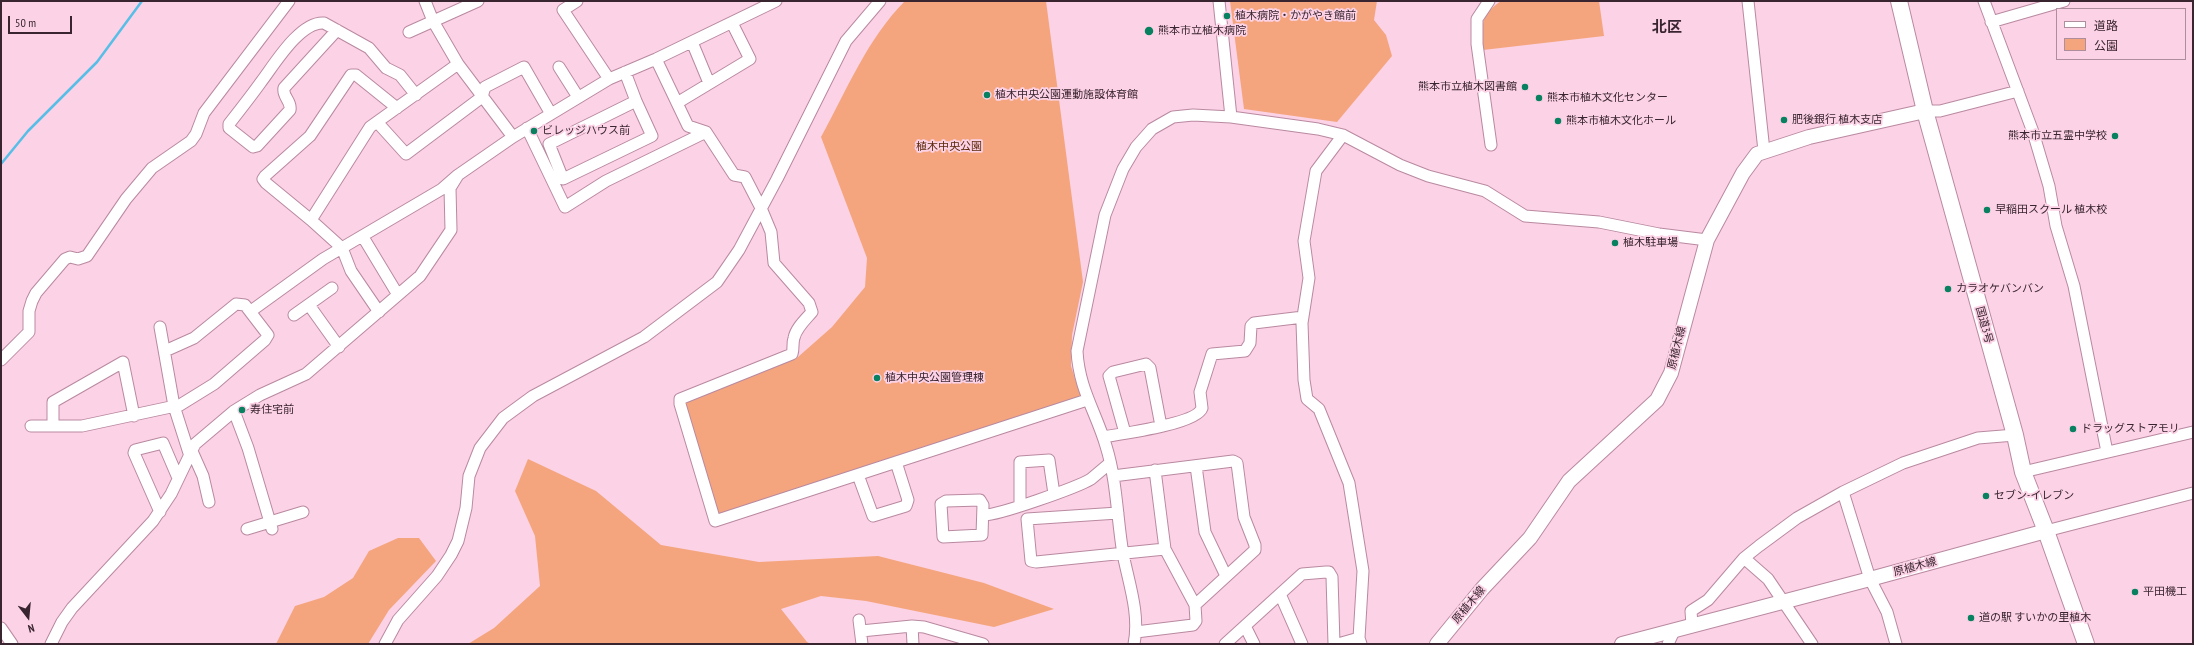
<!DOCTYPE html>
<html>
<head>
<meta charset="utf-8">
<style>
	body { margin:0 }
	#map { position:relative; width:2194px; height:645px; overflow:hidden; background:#fcd2e6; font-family:"PT Sans Narrow","Noto Sans JP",sans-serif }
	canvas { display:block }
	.frame { position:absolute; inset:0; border:2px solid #39252f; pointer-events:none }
	.legend { position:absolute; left:2056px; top:8px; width:130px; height:52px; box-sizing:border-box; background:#fcd2e6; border:1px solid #ae8d9d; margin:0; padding:5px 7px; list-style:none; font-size:12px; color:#39252f }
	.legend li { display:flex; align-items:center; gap:8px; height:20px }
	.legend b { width:20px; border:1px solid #ae8d9d }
	.north { position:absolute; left:8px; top:597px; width:40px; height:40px; -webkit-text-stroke:3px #fcd2e6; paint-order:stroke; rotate:164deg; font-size:11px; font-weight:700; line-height:16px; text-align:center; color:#39252f }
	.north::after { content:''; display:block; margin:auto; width:14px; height:18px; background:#39252f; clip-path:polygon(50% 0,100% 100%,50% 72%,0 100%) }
	.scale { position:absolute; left:8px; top:16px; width:64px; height:18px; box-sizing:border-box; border:2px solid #39252f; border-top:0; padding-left:5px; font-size:12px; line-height:14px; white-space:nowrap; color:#39252f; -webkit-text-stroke:3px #fcd2e6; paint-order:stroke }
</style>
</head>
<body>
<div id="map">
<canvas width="2194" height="645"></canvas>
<div class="frame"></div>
<ul class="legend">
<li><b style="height:5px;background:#fff"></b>道路</li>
<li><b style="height:11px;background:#f4a57d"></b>公園</li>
</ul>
<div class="north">N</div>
<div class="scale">50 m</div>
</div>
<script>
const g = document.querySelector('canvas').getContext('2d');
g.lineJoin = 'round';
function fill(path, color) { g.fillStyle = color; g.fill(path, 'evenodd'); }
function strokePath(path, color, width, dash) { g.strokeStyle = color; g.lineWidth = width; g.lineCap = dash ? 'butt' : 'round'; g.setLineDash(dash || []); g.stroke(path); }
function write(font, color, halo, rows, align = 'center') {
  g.font = font + ' "PT Sans Narrow","Noto Sans JP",sans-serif'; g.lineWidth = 3.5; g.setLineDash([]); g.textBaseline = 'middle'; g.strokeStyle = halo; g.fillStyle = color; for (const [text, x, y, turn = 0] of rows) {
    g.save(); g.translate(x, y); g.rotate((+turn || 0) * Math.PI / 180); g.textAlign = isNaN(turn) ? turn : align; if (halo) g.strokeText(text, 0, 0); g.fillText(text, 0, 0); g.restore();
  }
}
fill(new Path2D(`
	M905 1H1046L1083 282 1072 335 1071 366 1081 397 722 516 716 513 683 405 687 398 798 357 832 327 865 287 867 258 821 137C847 90 867 39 905 1Z
	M1230 1H1377L1374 20 1386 35 1392 56 1337 122 1244 109Z
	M1501 1H1599L1604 36 1483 50C1482 26 1479 16 1501 1Z
	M528 459 596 491 661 545 759 562 878 556 984 583 1054 609 994 627 866 601 821 596 781 609 807 642 811 644H468L494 628 540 586 535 536 515 491Z
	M398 538H419L436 561 389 610 368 644H276L295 606 324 597 353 578 369 551Z`), '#f4a57d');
strokePath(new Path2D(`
	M1 164 28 131 97 62 142 1`), '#57bee7', 2.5);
const minor = new Path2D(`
	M425 1 433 21 458 64
	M577 1 563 10 609 79
	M1219 1 1231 117
	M1489 1 1477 19V44L1491 145
	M1748 1 1764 151
	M1984 1 2033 132 2049 186 2056 226 2074 286 2107 452
	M1991 22 2064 1
	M337 30 284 88C282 97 292 101 290 110L257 146 253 147 229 128V124C240 110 251 96 261 82 274 65 300 21 324 23L369 48 386 68 400 75 416 95
	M409 32 478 1
	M692 42 709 83
	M656 59 688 126 706 132 734 175 745 177 761 208 771 232 774 263 809 303 812 312C805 320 796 328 794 338 792 344 794 348 792 354L680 399V404L715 521 1087 400
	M559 67 578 97
	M625 72 636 101 549 144 563 179 652 136 636 101
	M677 103 750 59 732 23
	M1925 111H1940L2018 91
	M377 122 406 154 482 97 485 87 524 67 551 114
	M527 128 565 207 606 181 706 132
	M1343 135 1316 171 1304 241 1309 278 1302 323 1304 380 1307 399 1319 409 1349 483 1363 571 1359 638 1361 644
	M311 220 266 183 263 179 265 176 310 136 351 75H356L397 108
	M363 237 398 295
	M309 305 339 347
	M251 311 323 259 442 189 458 175 513 137 609 79 656 59 776 1
	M379 312 351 271 342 248 311 220 370 127 458 64 513 137
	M294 315 332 288
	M160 327 174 406 189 453
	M1 360 29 332V311L32 301 36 293 65 259 70 257 78 259 87 256 126 199 152 168 191 141 196 134 204 113 289 1
	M234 411 248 448 272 529
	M31 426H82L180 405 214 384 265 340 268 335 245 305 236 304 194 338 165 351
	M53 426V402L123 362 134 416
	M1125 433 1109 376 1113 372 1146 364 1150 368 1161 426
	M1103 437C1120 434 1197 424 1202 408L1200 392 1212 354 1245 351 1250 343 1251 326 1254 323 1303 317
	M191 449 203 476 209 502
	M1196 466 1205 532 1226 576
	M2023 472 2193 432
	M858 475 873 516 906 506 908 500 896 462
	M1113 476 1233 461 1237 463 1244 517 1255 545V550L1195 605
	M1843 492 1870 579 1887 612 1896 644
	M980 500 983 505 982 535 943 537 941 504 946 501Z
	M1020 506V462L1049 460 1054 494
	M160 512 134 453 135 450 163 443 178 478
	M1118 513 1027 519 1031 561 1036 562 1165 549
	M983 515C997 516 1078 487 1091 479 1097 474 1104 468 1110 463
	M247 529 303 512
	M2046 531 2193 493
	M1744 558 1768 579 1812 644
	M1280 594 1302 644
	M859 620 862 644
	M1692 625 1691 611 1708 600 1744 558 1759 546 1797 518 1843 492 1903 463 1978 438 2015 435
	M912 626 913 644
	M1245 626 1254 644
	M1 628 12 644
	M861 631 912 626 924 627 983 644
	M1136 632 1193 625 1196 621 1195 605 1165 549 1155 470
	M51 644 62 622 72 608 153 521 171 494 195 444 234 411 260 395 306 374 420 276 451 230 450 188 458 175
	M385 644 398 620 437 576 451 555 458 541 466 508 469 476 480 448 503 418 533 396 644 337 717 282 739 250 777 179 846 41 880 1
	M1134 644C1140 614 1129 584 1123 554 1117 519 1117 481 1106 446 1096 412 1079 389 1077 351L1105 215 1123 169 1136 147 1152 129 1173 117 1193 115 1231 117 1318 129 1343 135 1400 165 1428 176 1485 191 1525 216 1599 222 1659 234 1707 240
	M1225 644 1302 574 1326 572H1329L1332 577 1334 644
	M1338 644 1359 638
	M1668 644 1674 631`);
const major = new Path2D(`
	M1437 644 1482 589 1530 538 1569 481 1657 400 1671 373 1707 240 1743 173 1757 154 1809 137 1925 111
	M1622 644 1870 579 2046 531`);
const highway = new Path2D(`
	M1899 1 1925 111 2015 435 2023 472 2046 531 2086 644`);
strokePath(minor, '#b989a1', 13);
strokePath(major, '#b989a1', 16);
strokePath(highway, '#b989a1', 18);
strokePath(minor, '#fff', 11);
strokePath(major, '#fff', 14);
strokePath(highway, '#fff', 16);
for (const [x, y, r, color] of [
	[1227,16,4,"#088161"],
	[1149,31,5,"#088161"],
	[1525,87,4,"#088161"],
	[987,95,4,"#088161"],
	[1539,98,4,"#088161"],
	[1784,120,4,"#088161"],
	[1558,121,4,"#088161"],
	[534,131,4,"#088161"],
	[2115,136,4,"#088161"],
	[1987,210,4,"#088161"],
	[1615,243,4,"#088161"],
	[1948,289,4,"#088161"],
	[877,378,4,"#088161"],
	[242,410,4,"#088161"],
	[2073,429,4,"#088161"],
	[1986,496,4,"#088161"],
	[2135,592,4,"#088161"],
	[1971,618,4,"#088161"]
]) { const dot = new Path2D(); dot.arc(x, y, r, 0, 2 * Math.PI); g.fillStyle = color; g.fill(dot); strokePath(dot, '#fcd2e6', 1.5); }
write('11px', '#39252f', '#fcd2e6', [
	["植木病院・かがやき館前",1235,16],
	["熊本市立植木病院",1158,31],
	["熊本市立植木図書館",1517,87,"right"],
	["植木中央公園運動施設体育館",995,95],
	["熊本市植木文化センター",1547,98],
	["肥後銀行 植木支店",1792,120],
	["熊本市植木文化ホール",1566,121],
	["ビレッジハウス前",542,131],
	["熊本市立五霊中学校",2107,136,"right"],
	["早稲田スクール 植木校",1995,210],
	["植木駐車場",1623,243],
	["カラオケバンバン",1956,289],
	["植木中央公園管理棟",885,378],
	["寿住宅前",250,410],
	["ドラッグストアモリ",2081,429],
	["セブン-イレブン",1994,496],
	["平田機工",2143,592],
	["道の駅 すいかの里植木",1979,618]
], 'left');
write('11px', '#5b2809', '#fcd2e6', [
	["植木中央公園",949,147]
]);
write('11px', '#39252f', '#fcd2e6', [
	["国道3号",1984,325,75],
	["原植木線",1677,348,-76],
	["原植木線",1915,567,-15],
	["原植木線",1469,605,-50]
]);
write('bold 15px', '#39252f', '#fcd2e6', [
	["北区",1667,28]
]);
</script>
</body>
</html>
